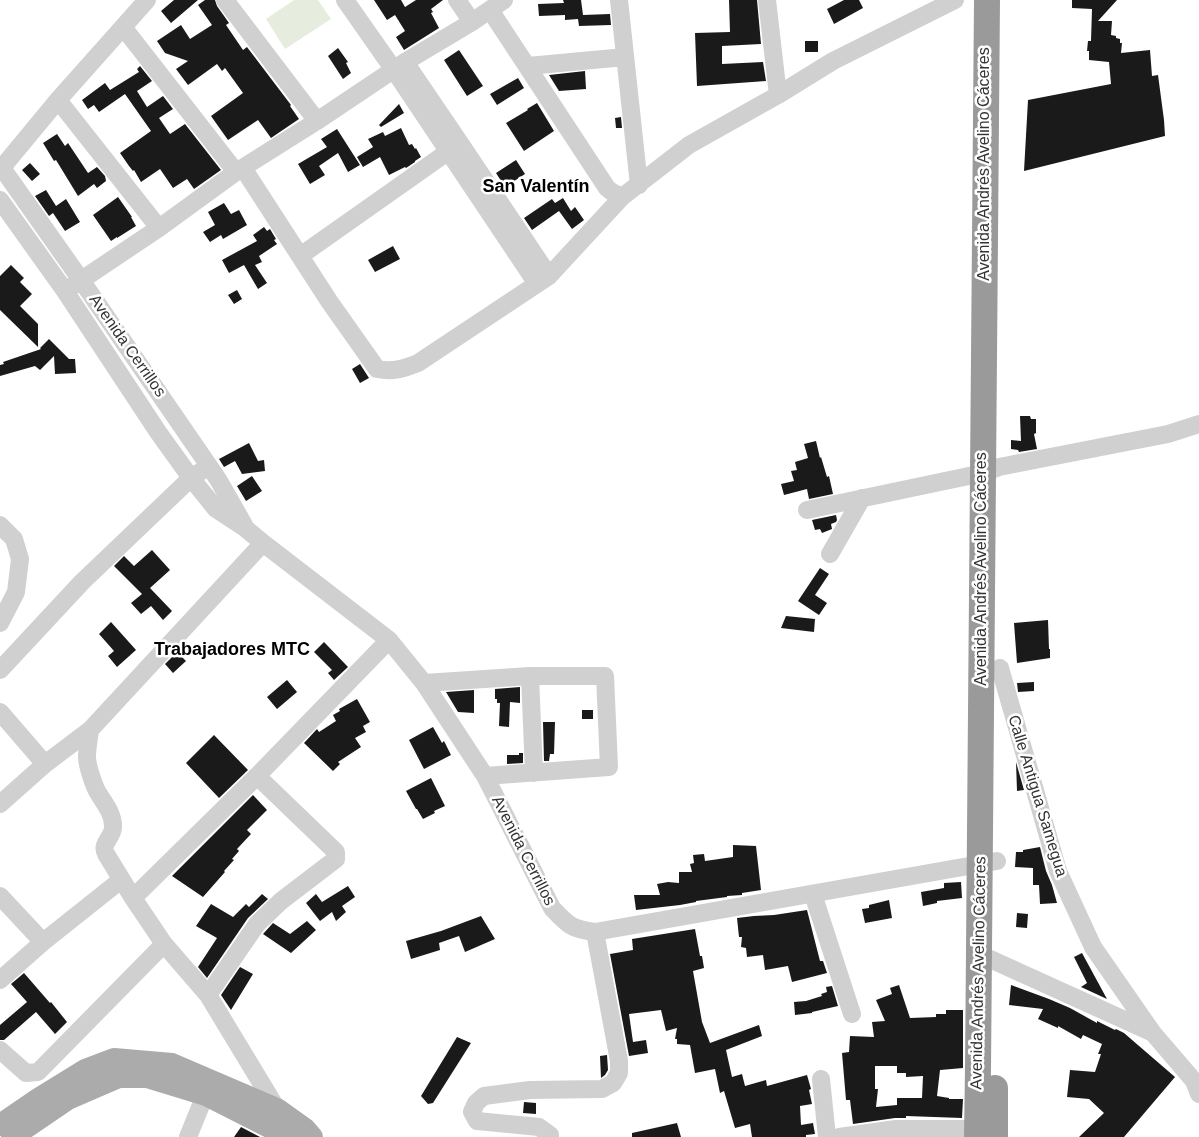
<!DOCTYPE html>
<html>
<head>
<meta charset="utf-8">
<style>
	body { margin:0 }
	canvas { display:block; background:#fff }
</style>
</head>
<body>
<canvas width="1199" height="1137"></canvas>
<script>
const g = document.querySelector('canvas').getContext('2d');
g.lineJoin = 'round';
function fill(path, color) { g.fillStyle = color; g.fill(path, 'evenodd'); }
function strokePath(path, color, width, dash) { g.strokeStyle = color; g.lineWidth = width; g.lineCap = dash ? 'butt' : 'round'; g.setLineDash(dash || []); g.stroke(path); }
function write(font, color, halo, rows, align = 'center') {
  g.font = font + ' Arial,sans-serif'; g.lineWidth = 5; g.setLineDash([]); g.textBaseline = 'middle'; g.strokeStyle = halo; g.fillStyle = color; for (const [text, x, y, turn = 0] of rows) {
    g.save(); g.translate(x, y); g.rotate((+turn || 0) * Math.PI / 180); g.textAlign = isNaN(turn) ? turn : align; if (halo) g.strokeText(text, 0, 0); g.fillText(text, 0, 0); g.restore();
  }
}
fill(new Path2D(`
	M294 0H318L331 19 285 49 266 19Z`), '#e6ecde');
fill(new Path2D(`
	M174 0H198L171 23 161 11Z
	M205 0H215L217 6 229 23 226 25 243 50 247 47 291 105 290 106 299 119 271 138 258 120 228 140 211 116 243 93 225 68 222 71 217 64 188 85 176 69 188 61 165 53 157 41 181 25 190 39 212 25 198 5Z
	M374 0H401L405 7 416 0H443L431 9 433 12 431 13 439 28 404 50 396 37 405 31 395 15 387 20Z
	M563 0H581L583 15 610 14 611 25 579 26 578 19 565 20V15L539 16 538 4 564 3Z
	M729 0H757L761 44 722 46V64L763 62 766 81 697 86 695 33 730 32Z
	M844 0H859L863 8 834 24 827 9Z
	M1072 0H1117L1098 21H1112L1111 35 1116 36V38L1120 39V43H1122L1121 53 1150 50 1152 76 1158 75 1164 120 1165 136 1024 171 1028 100 1111 84 1109 62 1089 60V51H1087L1088 41H1091L1092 9 1072 8Z
	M805 41H818V52H805Z
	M338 48 348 62 346 63 351 73 343 79 328 56Z
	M459 50 483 86 467 96 444 60Z
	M140 66 152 81 137 91 147 107 163 96 173 109 159 118 170 134 185 124 221 170 194 189 187 179 173 188 160 169 141 182 134 170 133 171 129 166 120 153 151 131 125 94 99 112 94 105 88 109 82 100 105 83 110 90 139 72 137 69Z
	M585 71 586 89 559 91 549 75Z
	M518 78 524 88 497 105 490 94Z
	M537 103 554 131 524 151 506 123 528 110 527 109Z
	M399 104 404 113 381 127 379 125Z
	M621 117 622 128H616L615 118Z
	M401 128 409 145 412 144 415 149 416 148 421 157 415 161V162L406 168 405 167 389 175 380 157 363 167 357 157 373 147 368 139 383 132 385 136Z
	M337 129 360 165 348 172 338 153 319 166 325 175 310 184 298 164 327 147 321 139Z
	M57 134 65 146 68 143 88 173 97 167 105 176 106 181 97 188 94 184 78 196 56 160 54 161 43 143Z
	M516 160 525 174 505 187 496 173Z
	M30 163 40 174 32 181 22 170Z
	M46 190 56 206 66 199 80 222 65 231 53 213 49 216 35 196Z
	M118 197 132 217H131L136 226 117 238V237L111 241 93 215Z
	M563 198 571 211 575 207 584 220 572 229 559 211 532 230 524 218 552 199 555 203Z
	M224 203 231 214 239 210 247 225 223 239 221 235 210 242 203 232 215 225 208 212Z
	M264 227 267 231 270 229 276 239 274 240 277 244 259 256 262 262 255 265 267 283 258 289 244 265 229 273 222 260 257 241 253 235Z
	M393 246 400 259 375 272 368 260Z
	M11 265 24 278 20 282 32 294 20 306 38 324V347L0 310V276Z
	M237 290 242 299 234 304 228 295Z
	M49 339 69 359H75L76 373 55 374 54 356 40 370 35 366 0 376V365L4 364 3 362 41 349 40 348Z
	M360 364 369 378 360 383 352 369Z
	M1020 416H1030L1031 419H1036V433L1034 434 1037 449 1019 452 1018 450 1011 449V440L1021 441Z
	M816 441 820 458 821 457 827 477 829 476 833 494 809 499 807 489 784 495 781 484 794 481 791 471 797 470 795 462 808 458 804 444Z
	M249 443 258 461 264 460 265 471 242 474 235 461 224 467 219 459Z
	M252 476 262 491 246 501 237 486Z
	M836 515 837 520 836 522 831 524 832 529 822 533 820 529 815 530 812 520Z
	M152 550 170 570 150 588 172 611 163 620 151 606 141 614 131 603 142 594 114 566 124 556 134 566Z
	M820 568 829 574 815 595 827 603 819 615 798 601Z
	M786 616 815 619 814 632 781 628Z
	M1048 620 1049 649H1050V658L1017 663 1014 623Z
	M111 622 136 650 117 667 108 656 114 651 99 634Z
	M324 642 348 667 334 680 328 673 332 670 314 652Z
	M177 652 186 661 173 673 165 664Z
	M287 680 297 692 277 709 267 697Z
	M1034 682V691L1018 692 1017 683Z
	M520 687V703L510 702 509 727 499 726 500 703H497V699H495V689Z
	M474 690V713L458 712 446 692Z
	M357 699 370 722 363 726 366 732 355 738 361 747 338 762 340 764 333 771 304 743 317 729 319 732 336 721 333 715 340 711 339 709Z
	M582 710H593V719H582Z
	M543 722H555L554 754H550L549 761H544Z
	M433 727 442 743 444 741 451 755 424 769 409 740Z
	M214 735 248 770 219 798 186 763Z
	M519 753H523V763L507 764V755H519Z
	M1016 762 1024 790 1017 791Z
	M431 778 445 806 434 811 435 813 423 819 417 809H416L406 791Z
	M253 795 267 810 247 830 251 834 237 849 239 851 232 859 234 860 224 871 225 872 203 897 172 876Z
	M733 845 756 846 761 890 742 893V895L727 896V897L696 901V902L680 905 636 910 634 895H660L657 884 668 882 679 883V872H692L690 864 694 863 693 855 704 854 705 861 733 857Z
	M1040 847 1046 871 1052 885 1057 903 1040 904 1039 885H1033V868L1015 867 1016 852H1023V850Z
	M961 882 962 898 937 901V903L923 906 921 892 944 888V883Z
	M348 886 355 897 342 906 346 912 336 921 332 912 320 921 306 903 316 894 322 902Z
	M262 894 268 899 248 918 207 978 198 967 217 938 196 926 211 904 233 917 246 904 249 907Z
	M889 900 892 918 865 923 862 909 869 908V905Z
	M807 910 820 961H823L827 973 792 982 788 966 765 970 763 955 747 957 746 948 741 947 742 937H739L737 918 754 916 774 915Z
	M1017 913 1028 914 1027 928 1016 927Z
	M481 916 495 939 465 952 459 936 439 943 440 950 411 959 406 941 441 931Z
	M307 921 316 930 291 953 263 934 273 923 290 934Z
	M695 929 700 956H702L704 968 693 971 702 1022 710 1043 759 1025 762 1036 726 1050 732 1077 742 1074 745 1086 766 1080 767 1086 807 1075 811 1089 809 1090 812 1104 800 1106 801 1125 813 1123 815 1134 806 1135V1137H752L750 1124 735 1128 724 1091 720 1093 715 1069 695 1073 690 1045 677 1044V1039H675L677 1028 666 1031 661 1010 629 1014 633 1042 646 1040 648 1053 629 1056 610 954 633 950 632 939Z
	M1082 953 1107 999 1081 987 1087 983 1074 957Z
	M240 967 253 974 231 1010 221 995Z
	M24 973 50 1003 51 1002 67 1022 55 1034 36 1012 4 1040H0V1025L27 1002 11 984Z
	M899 985 910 1018 936 1017V1014H946V1010H963V1068L940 1070 937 1096 949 1098V1099H963L962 1118 906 1116V1118H895L853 1124 850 1100H846L842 1053 849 1052 850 1036 874 1037 872 1022 885 1021 876 1000 892 994 890 988ZM875 1066H897V1073H906V1077L923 1076 922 1098H897V1105L876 1107 878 1089H875Z
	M1011 985 1049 999 1070 1008 1097 1023V1021L1115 1030 1116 1029 1124 1033 1175 1077 1124 1137H1079L1104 1113 1089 1099 1067 1097 1070 1070 1095 1072 1101 1054H1098L1102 1044 1083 1035 1081 1039 1058 1026V1028L1038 1019 1043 1009 1009 1005Z
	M832 986 838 1006 812 1012V1013L795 1015 794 1002 806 1001 822 996 821 994 827 992 826 987Z
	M457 1037 471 1043 433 1103 428 1104 421 1096Z
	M607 1055 608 1070 605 1075 601 1078 600 1056Z
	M524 1102 536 1103V1114L523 1113Z
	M677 1123 681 1137H632V1133Z
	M241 1127 260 1137H234Z`), '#1a1a1a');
strokePath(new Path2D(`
	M225 0 317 121
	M345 0 394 70 537 284
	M457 0 472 22
	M619 0 639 185
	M767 0 778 95
	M490 10 607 188 612 192 622 197
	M123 27 236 172
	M405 62 462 146 549 276
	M528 66 625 57
	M58 100 159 228
	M2 168 81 280 209 466 219 481 244 525
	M243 168 329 301 377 369C393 372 403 369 418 363L549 276 622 197 689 145 778 95 833 61 955 0
	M0 170 58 100 147 0
	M0 200 65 291 158 432 191 478 216 509 245 528 263 543 389 640 424 683 485 776 552 908C568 925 571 929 595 932L997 861
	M300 256 449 151 458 147
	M65 291 159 228 236 172 317 121 405 62 472 22 504 0
	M807 510 983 473 999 467 1168 434 1199 424
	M0 525 14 539 20 559 16 592 0 623
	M830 554 862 498
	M1000 668 1058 871 1093 947 1152 1032 1194 1081 1199 1094
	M0 670 82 582 191 478 200 472
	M530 676 534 773
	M424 683 530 676H605L609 767 485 776
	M0 712 45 764
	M90 730C89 739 87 748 87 757 87 765 93 783 97 791 103 802 113 812 113 826 114 837 100 843 106 854L133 898 164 944 208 995 277 1109 278 1112
	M0 804 45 764 90 730 263 543
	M813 894 852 1014
	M0 896 43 942
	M133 898 257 776 389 640
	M979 954 1151 1032
	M0 980 43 942 121 880
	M208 995 257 924 281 901 336 859V852L257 776
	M0 1050 26 1073 38 1072 164 944
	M821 1079 827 1137
	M188 1137 210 1083
	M550 1137V1135L539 1127 477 1121 472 1112 476 1103 484 1096 530 1090 602 1089 613 1083 619 1073V1061L595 932
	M839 1137 896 1129H977`), '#d0d0d0', 18);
strokePath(new Path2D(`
	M0 1125 38 1099 85 1070 114 1059 172 1064 277 1109 305 1129 312 1137
	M12 1137 68 1099 119 1077H147L206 1095 283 1134 286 1137`), '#ababab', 22);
strokePath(new Path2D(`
	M977 1137 978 1068 987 0
	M995 1137V1088`), '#9a9a9a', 26);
write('16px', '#333', '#fff', [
	["Avenida Andrés Avelino Cáceres",985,164,-90],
	["Avenida Cerrillos",127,346,55],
	["Avenida Andrés Avelino Cáceres",982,569,-90],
	["Calle Antigua Samegua",1037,796,73],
	["Avenida Cerrillos",523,851,63],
	["Avenida Andrés Avelino Cáceres",979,973,-89]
]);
write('bold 18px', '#000', '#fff', [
	["San Valentín",536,187],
	["Trabajadores MTC",232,650]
]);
</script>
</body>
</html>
